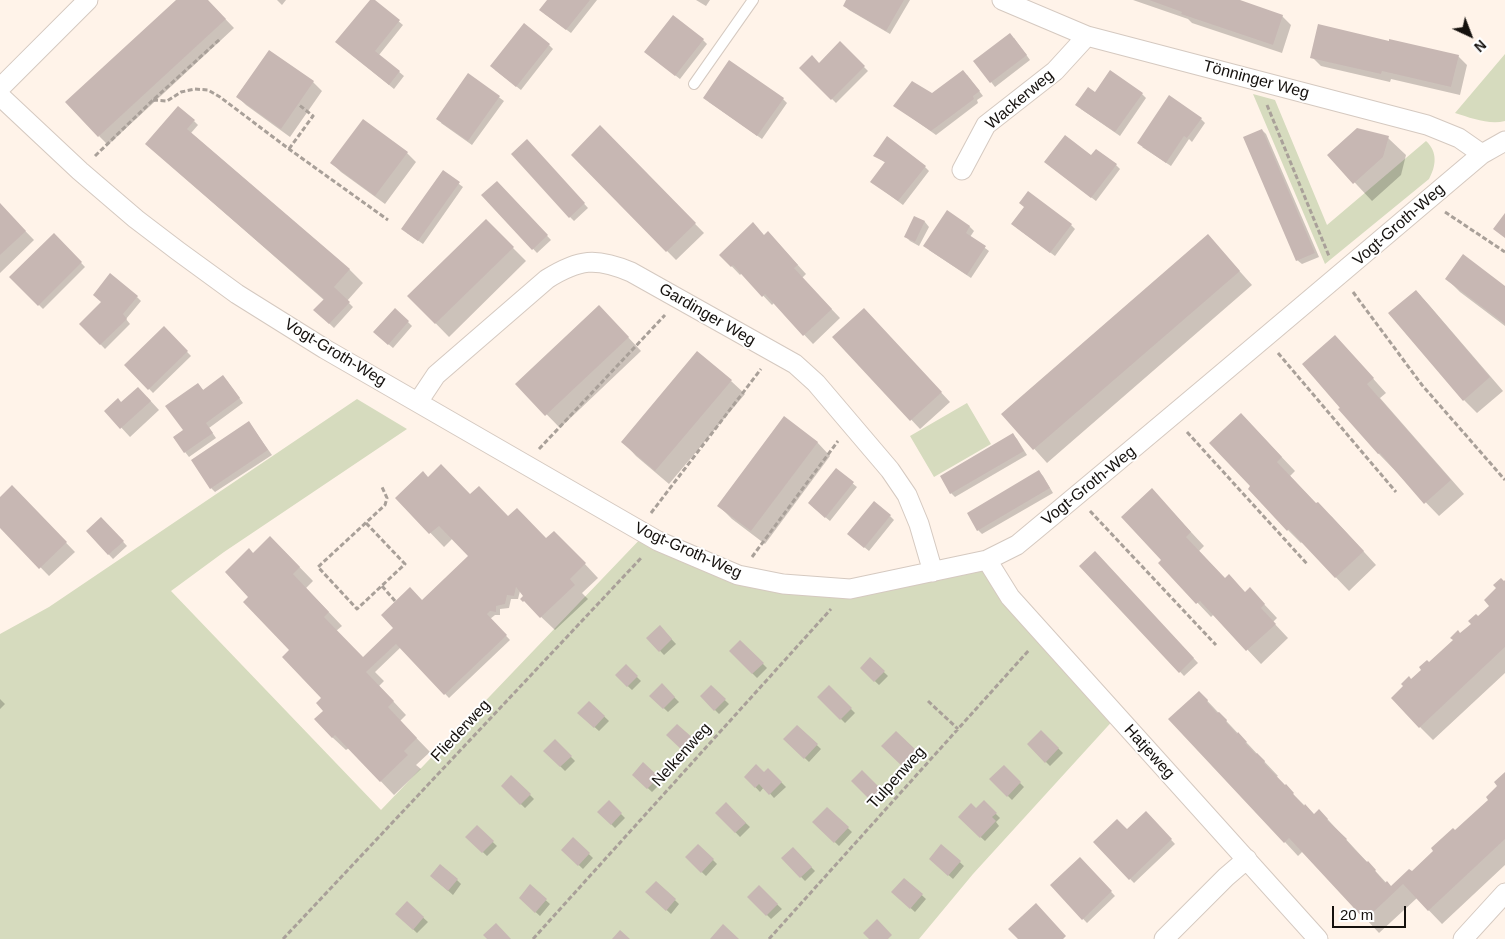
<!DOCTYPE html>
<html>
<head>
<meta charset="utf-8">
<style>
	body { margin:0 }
	#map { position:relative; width:1505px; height:939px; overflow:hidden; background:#fff3e9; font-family:Helvetica,sans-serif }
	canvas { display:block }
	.north { position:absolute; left:1445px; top:10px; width:50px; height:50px; -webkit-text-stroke:4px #fff; paint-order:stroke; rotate:137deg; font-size:14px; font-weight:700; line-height:20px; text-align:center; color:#15110e }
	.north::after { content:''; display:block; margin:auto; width:18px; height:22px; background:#15110e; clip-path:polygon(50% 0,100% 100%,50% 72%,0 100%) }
	.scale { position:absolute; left:1332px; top:906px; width:74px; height:22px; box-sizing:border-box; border:2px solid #15110e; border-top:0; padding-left:6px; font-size:15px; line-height:18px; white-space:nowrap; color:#15110e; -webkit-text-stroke:4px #fff; paint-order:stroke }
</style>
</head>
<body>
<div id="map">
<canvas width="1505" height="939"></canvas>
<div class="north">N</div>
<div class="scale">20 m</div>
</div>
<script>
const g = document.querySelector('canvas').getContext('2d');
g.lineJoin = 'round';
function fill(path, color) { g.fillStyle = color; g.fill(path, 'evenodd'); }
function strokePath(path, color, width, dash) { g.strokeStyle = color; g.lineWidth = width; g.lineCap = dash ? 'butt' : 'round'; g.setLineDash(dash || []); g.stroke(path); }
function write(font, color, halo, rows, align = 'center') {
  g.font = font + ' Helvetica,sans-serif'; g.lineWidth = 4; g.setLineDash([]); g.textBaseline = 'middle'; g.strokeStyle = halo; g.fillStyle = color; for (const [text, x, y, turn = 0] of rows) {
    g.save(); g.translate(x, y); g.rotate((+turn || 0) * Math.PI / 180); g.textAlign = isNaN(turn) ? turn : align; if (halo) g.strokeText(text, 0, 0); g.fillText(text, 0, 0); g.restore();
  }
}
fill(new Path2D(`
	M1505 54V121C1489 125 1471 118 1455 113Z
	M1253 94 1275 100 1327 225 1426 141C1438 152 1436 166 1429 179L1325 264Z
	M357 399 407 429 224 552 171 591 381 810 645 534 740 575 822 587 987 560 1117 716 973 874 919 939H0V634L49 607Z
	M967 403 991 444 934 477 910 436Z`), '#d6dbbe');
fill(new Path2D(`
	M178 0H207L234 28 108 145 99 136Z
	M277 0H286L282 5Z
	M371 0H373L403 25 379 55 404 76 394 89 341 46Z
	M548 0H597L571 33 545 14Z
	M696 0H710L706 6Z
	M848 0H910L890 34 849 10 845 6Z
	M1133 0H1236L1282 16 1291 25 1282 53 1192 23 1188 19Z
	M1014 38 1030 60 995 87 975 61Z
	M703 40 707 44 680 79 650 56Z
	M840 43 868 71 836 103 801 68 819 64Z
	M549 45 553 49 521 90 495 70Z
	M269 52 313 82 322 91 290 137 246 105 237 96Z
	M1458 56 1467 65 1460 95 1391 79 1390 82 1321 66 1312 57Z
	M469 75 504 101 472 145 441 123Z
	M967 75 983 96 977 100 978 103 936 135 895 106 933 94Z
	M1096 94H1142L1146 98 1120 136 1081 109Z
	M783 99 787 103 762 139 709 102Z
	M1201 119 1205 123 1192 142 1189 139 1171 166 1142 147Z
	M194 121 198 125 191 133 349 269 363 283 347 301 353 307 334 328 315 310 324 300 151 148Z
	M600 127 704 233 676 260 572 155Z
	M1262 130 1266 134 1319 257 1302 264 1297 260Z
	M1388 138 1406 155 1401 175 1372 201 1329 155Z
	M527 141 588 208 574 221 570 217Z
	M407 153 416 162 385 204 341 172 332 163Z
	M875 156 925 167 929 171 903 205 872 182 886 163Z
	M1092 157 1116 165 1120 169 1096 201 1050 166Z
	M443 172 463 187 423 244 407 233Z
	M497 183 551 240 537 253 483 195Z
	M0 205 34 240 0 273Z
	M947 212 970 227 974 231 970 237 989 251 971 278 929 250Z
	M915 218 925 222 929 227 919 246 910 241 906 237Z
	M486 221 526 261 449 337 409 296Z
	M1071 225 1075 229 1055 256 1017 228Z
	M54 234 85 267 43 309 11 277Z
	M765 236 777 242 806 274 802 278 840 318 813 344 774 303 772 305 742 273 740 275 721 255Z
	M1208 236 1252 285 1047 463 1003 414Z
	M1447 279 1505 287V326L1460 292Z
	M1416 291 1429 305 1503 391 1477 413 1464 400Z
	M137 297 141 301 126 319 130 324 105 349 81 324Z
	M395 309 412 326 393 348 379 336Z
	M873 319 950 402 920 429 834 337Z
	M612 320 641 351 560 428 517 384Z
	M164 328 191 356 153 393 126 365Z
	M1335 336 1386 393 1380 398 1464 494 1439 516 1379 454 1340 410Z
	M227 381 243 403 209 428 216 438 189 457 174 438 185 430 198 384 204 391Z
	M731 381 745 394 669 484 636 456 623 442Z
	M147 397 159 410 130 437 106 411 121 404Z
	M249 423 272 455 215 492 211 488Z
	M1254 428 1295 471 1290 476 1317 505 1332 517 1376 565 1349 591 1302 542 1301 543 1288 530 1252 487Z
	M1013 435 1017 439 1027 455 955 497 951 493Z
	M817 442 830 456 765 544 732 519 719 506Z
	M836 470 857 487 830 521 813 507Z
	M1039 472 1043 476 1053 493 982 534 978 530Z
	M428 478 470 495 547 540 568 546 598 578 582 593 588 599 555 630 538 614 525 596 520 591 518 599H511L509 608 500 609V615H495L490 619 510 640 449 698 401 647 375 672 384 681 379 686 406 715 400 721 430 752 416 765 421 769 394 795 349 748 346 750 332 737 325 711 323 698 291 650 250 597 253 554 284 551 313 581 306 588 342 626 336 631 363 659 469 556 453 538 444 547 397 498Z
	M12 487 75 552 49 576 0 526V499Z
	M1165 504 1204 546 1199 551 1225 579 1245 593 1263 603 1277 618 1273 622 1288 638 1261 664 1214 614 1211 617 1160 563 1163 560Z
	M890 516 894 520 869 551 853 538Z
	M101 518 127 546 113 559 87 531Z
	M1095 553 1198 663 1184 676 1081 566Z
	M1505 582V673L1433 740 1420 727 1411 681 1491 606Z
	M660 627 676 644 664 655 648 638Z
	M740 641 767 668 757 678 730 651Z
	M870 659 888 676 879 685 861 668Z
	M626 666 641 681 632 690 616 675Z
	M662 685 679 702 668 712 651 696Z
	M711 687 729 704 719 714 701 696Z
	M829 687 855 713 845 723 819 697Z
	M1199 692 1278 776 1276 777 1314 815 1319 810 1391 888 1412 873 1490 800 1505 774V865L1442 924 1417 898 1379 933 1303 851 1298 856 1285 842 1169 719Z
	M0 699 5 704 0 709Z
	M589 702 609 721 599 731 579 713Z
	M677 725 697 744 688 754 668 735Z
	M797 726 821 749 809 762 785 739Z
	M1041 732 1063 753 1050 766 1028 744Z
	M896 733 920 756 907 770 883 746Z
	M555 741 575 761 565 771 545 751Z
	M644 764 662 782 652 792 634 775Z
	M1004 767 1024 787 1012 800 991 779Z
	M768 769 786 787 774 798 764 787 760 792 746 777 764 774Z
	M862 772 885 795 876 804 852 781Z
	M512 777 534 799 525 808 502 786Z
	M609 802 625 818 615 828 599 812Z
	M984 802 1000 818 996 822 999 826 985 841 959 817 976 809Z
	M726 804 750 827 740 837 717 813Z
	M827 808 852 832 839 846 814 822Z
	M1146 813 1175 844 1134 883 1094 842 1127 831Z
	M477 827 497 846 487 856 467 837Z
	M573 839 593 858 583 869 563 850Z
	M698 845 717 864 706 876 686 857Z
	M942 846 964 866 953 879 935 863Z
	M793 849 815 871 805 881 783 858Z
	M1080 859 1115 896 1087 923 1051 885Z
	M904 879 926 899 915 912 893 892Z
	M436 880H457L461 884 453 895Z
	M656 882 679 904 671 914 647 892Z
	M530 886 550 904 540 916 520 898Z
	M759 887 782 909 771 919 749 897Z
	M407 903 428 922 417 933 397 914Z`), '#0003');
fill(new Path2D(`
	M176 0H208L226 19 98 137 65 102Z
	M370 0H375L400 20 375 51 400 71 389 85 335 42Z
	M547 0H590L566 30 539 10Z
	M846 0H904L886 31 843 6Z
	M1149 0H1240L1283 15 1273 45 1181 14 1182 12Z
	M673 15 704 39 675 76 644 52Z
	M524 23 550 44 516 87 490 66Z
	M1318 24 1389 41V39L1459 55 1451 87 1382 71 1381 74 1310 58Z
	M1010 33 1027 55 990 83 973 61Z
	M840 41 865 66 831 100 799 68 812 55 819 63Z
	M269 50 314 81 281 129 236 97Z
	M729 60 784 98 757 136 703 98Z
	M963 70 980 91 973 96 974 99 931 131 893 106 912 81 932 93Z
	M1110 70 1143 93 1115 132 1075 105 1088 87 1095 92Z
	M468 73 500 96 468 141 436 119Z
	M1169 95 1202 118 1187 138 1184 136 1166 163 1137 143Z
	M178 106 195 120 187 129 350 269 334 287 350 302 329 324 313 310 324 299 145 144Z
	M363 119 408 152 375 196 330 163Z
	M600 125 696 223 666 252 571 155Z
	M1357 128 1389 136 1383 157 1353 184 1327 155Z
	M1262 129 1315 253 1296 261 1243 137Z
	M1065 135 1091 155 1096 149 1117 164 1091 198 1044 162Z
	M887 136 926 166 898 201 870 182 885 162 873 156Z
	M527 139 585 203 569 218 511 154Z
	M443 170 460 182 418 241 401 229Z
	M497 181 548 235 532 250 481 195Z
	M1028 191 1072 224 1050 253 1011 224 1024 207 1019 203Z
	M0 203 26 231 0 255Z
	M947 210 970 226 966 233 986 246 967 275 923 246Z
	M1505 213V238L1493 229Z
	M914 216 925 221 915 242 904 237Z
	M486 219 514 247 435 324 407 296Z
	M753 222 764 235 768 231 798 265 794 268 832 309 803 336 765 294 762 297 733 265 731 267 719 255Z
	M54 233 82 262 38 306 9 277Z
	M1208 234 1240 271 1033 450 1001 414Z
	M1463 254 1505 286V324L1445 279Z
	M110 273 138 296 123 314 127 319 100 345 79 324 101 302 93 295Z
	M1416 290 1490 377 1463 401 1388 313Z
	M599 305 629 337 545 416 515 384Z
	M395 308 409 321 388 345 373 332Z
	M864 308 942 392 910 421 832 337Z
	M164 326 188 351 148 390 124 365Z
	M1335 335 1374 378 1367 384 1451 480 1424 504 1380 453 1378 454 1338 409 1340 408 1302 364Z
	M697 351 732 380 655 471 621 442Z
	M223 375 240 398 206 423 213 433 184 453 173 437 183 430 165 406 198 383 203 390Z
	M138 387 151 401 120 429 104 411 118 398 121 402Z
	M1241 413 1282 457 1277 462 1316 503 1318 502 1364 551 1335 578 1289 529 1287 531 1248 489 1250 486 1209 443Z
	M784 416 818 442 751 531 717 506Z
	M249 421 268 450 210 489 191 460Z
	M1013 433 1024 451 950 494 940 476Z
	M441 464 470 494 479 486 508 516 517 508 546 538 554 531 586 563 570 579 575 585 540 618 524 601 523 602 520 599 523 596 516 587 514 596 507 595 505 604 496 606V612L490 611 487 614 507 635 444 695 396 644 366 672 394 701 388 707 417 738 404 751 408 755 380 782 335 735 332 738 314 719 323 711 316 703 321 698 282 657 289 650 243 602 248 597 225 572 249 548 253 553 270 536 300 567 293 574 329 612 324 617 363 657 393 628 381 615 410 587 422 600 468 556 439 526 429 534 395 498 423 471 428 477Z
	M836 468 854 482 825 518 808 503Z
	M1039 470 1050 488 977 531 967 513Z
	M12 485 67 542 39 569 0 528V497Z
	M1152 488 1191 532 1186 537 1225 578 1229 574 1245 592 1250 587 1265 604 1261 608 1276 624 1246 651 1200 601 1196 604 1158 563 1161 560 1121 517Z
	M874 501 891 515 864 548 847 534Z
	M101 517 124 541 108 555 86 531Z
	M1095 551 1194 658 1179 673 1079 566Z
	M1501 578 1504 581 1505 580V647L1419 728 1391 698 1403 686 1401 684 1409 676 1411 679 1421 670 1419 667 1427 660 1429 662 1453 640 1450 638 1458 630 1460 633 1471 624 1468 621 1476 614 1478 616 1489 606 1484 600 1496 588 1493 585Z
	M660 625 672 639 659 652 646 638Z
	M740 640 764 663 752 674 729 651Z
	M870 657 885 671 874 682 860 668Z
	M626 664 638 676 627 687 615 675Z
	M662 683 675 697 663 709 649 696Z
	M711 685 726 699 714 711 700 696Z
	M829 685 852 708 840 720 817 697Z
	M1199 691 1208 700 1207 702 1217 713 1219 712 1227 720 1226 722 1237 734 1238 732 1247 742 1245 743 1256 754 1257 753 1265 761 1264 763 1285 785 1286 784 1294 793 1293 794 1304 806 1305 804 1314 814 1319 809 1328 819 1327 820 1347 839 1346 840 1356 851 1367 862 1368 861 1376 870 1375 871 1385 883 1387 881 1391 886 1409 869 1412 871 1433 851 1431 848 1453 828 1455 830 1488 800 1486 797 1497 786 1494 782 1505 772V839L1428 911 1403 884 1365 920 1289 838 1284 843 1168 719Z
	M589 701 605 716 594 728 577 713Z
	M677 724 694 739 683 751 666 735Z
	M797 725 818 744 804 759 783 739Z
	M1041 730 1059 748 1045 763 1027 744Z
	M896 731 917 751 903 767 881 746Z
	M555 739 572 756 560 767 543 751Z
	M643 762 659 777 647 789 632 775Z
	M756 764 764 772 768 768 782 782 769 795 759 784 755 788 744 777Z
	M1004 765 1021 782 1007 797 989 779Z
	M862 770 882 790 871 801 851 781Z
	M511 775 531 794 520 805 501 786Z
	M609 800 622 813 611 825 597 812Z
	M984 800 997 813 992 817 996 821 980 838 958 817 971 803 976 808Z
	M726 802 746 823 735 833 715 813Z
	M827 807 849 827 834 843 812 822Z
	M1146 811 1172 839 1129 880 1093 842 1117 819 1127 829Z
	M477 825 494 841 482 853 465 837Z
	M573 837 590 853 578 866 561 850Z
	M698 844 714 859 701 873 685 857Z
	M941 844 961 861 948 876 929 859Z
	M793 847 812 867 800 878 781 858Z
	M1080 857 1112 891 1082 920 1050 885Z
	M440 864 458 879 448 891 430 876Z
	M904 878 923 894 910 909 891 892Z
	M656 881 676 899 666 911 645 892Z
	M530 884 547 899 535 913 519 898Z
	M759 885 778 904 766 916 747 897Z
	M407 901 424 917 413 930 395 914Z
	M1036 903 1066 936 1063 939H1018L1008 929Z
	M877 919 892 935 888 939H869L863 933Z
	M496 923 511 939H487L483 935Z
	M723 924 739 939H710Z
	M620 930 630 939H612Z`), '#c7b7b3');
const service = new Path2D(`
	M694 84 753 0`);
const minor = new Path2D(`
	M1002 0 1087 36 1427 125 1459 138 1482 154
	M0 88 88 0
	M0 96 80 171 136 219 178 251 237 294 325 349 658 541 738 575 783 584 850 589 987 560 1017 545C1173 416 1327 285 1482 154L1505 141
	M962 170 986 125 1055 71 1087 36
	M418 402 436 375 547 279C579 259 596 257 631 272L795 364 816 383 890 470 907 495 919 524 933 572
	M987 560 1010 597 1318 939
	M1164 939 1226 877 1247 859
	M1463 939 1505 893`);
strokePath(service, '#d5c9c0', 12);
strokePath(minor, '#d5c9c0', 21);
strokePath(new Path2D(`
	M153 100 167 101 181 92 195 89 208 90 220 97 289 149 388 220
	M1267 105 1329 256
	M289 149 313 116 298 104
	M95 156 153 100 220 39
	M1445 212 1505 252
	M1353 292 1422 385 1505 480
	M1278 353 1396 492
	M1187 432 1308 565
	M539 449 665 315
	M1090 511 1216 645
	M651 513 761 369
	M366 523 405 564 357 609 318 567 385 505 387 498 382 487
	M752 557 838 441
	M382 586 395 601
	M928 701 958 729
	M283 939 642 557
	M533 939 831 609
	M769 939 1029 650`), '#a9a099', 3, [5, 2.5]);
strokePath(service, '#fff', 10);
strokePath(minor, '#fff', 19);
write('16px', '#15110e', '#fff', [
	["Tönninger Weg",1256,80,15],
	["Wackerweg",1020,100,-40],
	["Vogt-Groth-Weg",1399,225,-41],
	["Gardinger Weg",707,315,30],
	["Vogt-Groth-Weg",335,353,31],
	["Vogt-Groth-Weg",1089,486,-39],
	["Vogt-Groth-Weg",688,551,24],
	["Fliederweg",461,731,-47],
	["Hatjeweg",1149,752,48],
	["Nelkenweg",682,755,-48],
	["Tulpenweg",897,778,-48]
]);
</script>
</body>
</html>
